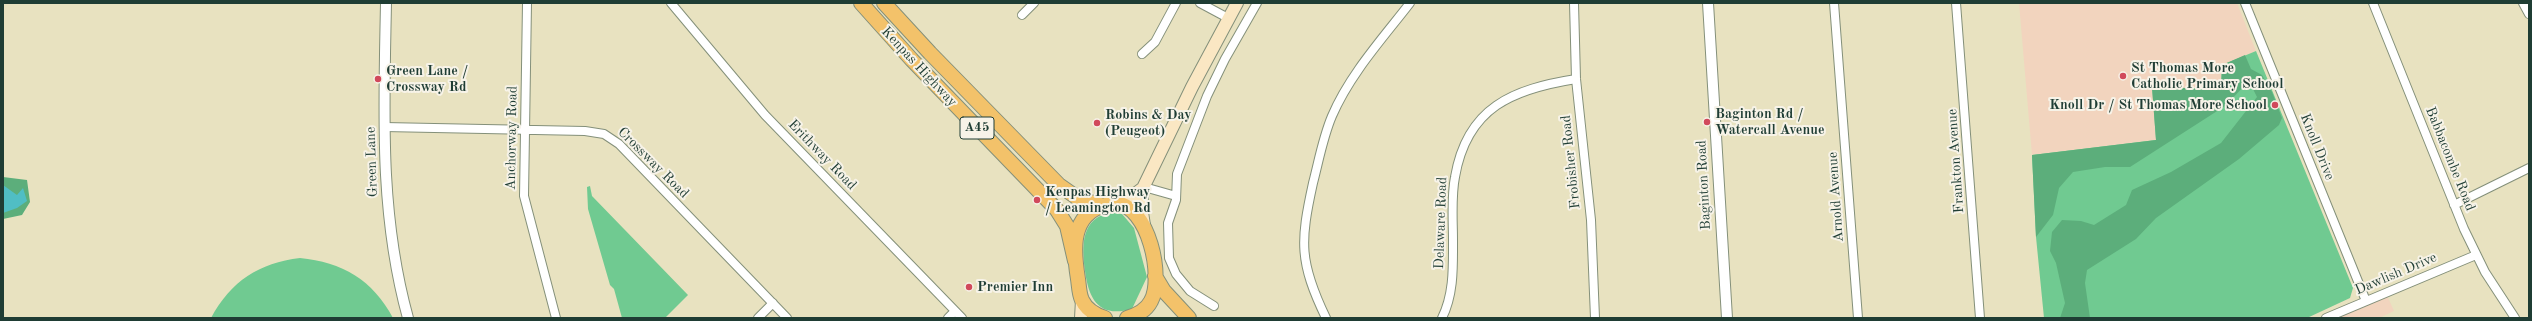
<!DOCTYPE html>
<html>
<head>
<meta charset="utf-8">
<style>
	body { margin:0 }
	#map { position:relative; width:2532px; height:321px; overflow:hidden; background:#e8e2c0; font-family:"Old Standard TT",serif }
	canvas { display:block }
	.frame { position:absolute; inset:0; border:4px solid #1f3d34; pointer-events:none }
</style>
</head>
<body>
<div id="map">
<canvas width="2532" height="321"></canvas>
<div class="frame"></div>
</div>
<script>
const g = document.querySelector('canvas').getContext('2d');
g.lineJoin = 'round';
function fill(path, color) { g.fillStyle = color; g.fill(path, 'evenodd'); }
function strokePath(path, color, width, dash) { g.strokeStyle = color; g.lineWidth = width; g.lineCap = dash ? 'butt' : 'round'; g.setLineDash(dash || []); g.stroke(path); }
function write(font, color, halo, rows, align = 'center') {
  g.font = font + ' "Old Standard TT",serif'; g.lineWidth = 4; g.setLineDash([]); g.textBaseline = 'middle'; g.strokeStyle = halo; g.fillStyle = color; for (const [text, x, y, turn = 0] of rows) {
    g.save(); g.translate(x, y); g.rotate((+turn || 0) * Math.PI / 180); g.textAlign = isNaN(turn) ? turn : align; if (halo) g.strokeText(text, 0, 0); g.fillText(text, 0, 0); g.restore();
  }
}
fill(new Path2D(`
	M2019 3H2237L2256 51 2222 65 2221 89 2156 140 2032 155Z
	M2386 293 2394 311 2379 318H2326Z`), '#f2d4be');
fill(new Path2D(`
	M2256 51 2353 288 2350 298 2307 318H2044L2036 237 2032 155 2156 140 2152 87 2221 89 2222 65Z
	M590 186 592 196 688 295 665 318H622L614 289 610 285 588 209 587 187Z
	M1112 212 1122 214 1134 228 1147 277 1132 309C1099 318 1089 300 1085 271 1082 246 1080 218 1112 212Z
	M300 258C342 262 373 280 393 318H211C231 281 259 263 300 258Z`), '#70ca91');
fill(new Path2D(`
	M2245 55 2251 69 2262 75 2272 92 2282 118 2279 125 2239 159 2156 218 2136 239 2087 270 2085 283 2090 318H2060L2065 303 2056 263 2050 251 2052 232 2062 220 2081 221 2094 225 2126 205 2132 190 2171 172 2221 143 2257 97 2250 83H2247L2225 106 2130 167H2105L2073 172 2059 188 2053 215 2036 237 2032 155 2156 140 2152 87 2221 89 2222 65Z
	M3 177 27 180 30 202 22 215 3 219Z`), '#5cae7b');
fill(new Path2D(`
	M3 185 17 195 23 188 27 201 17 208 3 213Z`), '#50bec4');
const minor = new Path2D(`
	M527 3 524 196 556 318
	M671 3 765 115 962 318
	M1200 3 1228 18
	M1574 3 1576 79 1591 220 1595 318
	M1834 3 1858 318
	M1956 3 1980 318
	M2245 3 2366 301
	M2373 3 2464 229 2485 272 2515 318
	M2523 3 2529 14
	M1022 15 1034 3
	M1142 54 1155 42 1176 3
	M384 127 585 131 604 134 619 144 787 318
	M1144 187 1176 196
	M2454 205 2529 168
	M1214 306 1190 291 1176 274 1169 258 1168 223 1176 200 1177 174 1207 96 1225 59 1257 3
	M758 318 773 303
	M948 318 955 311
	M1326 318C1299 262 1300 242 1313 183 1319 160 1323 137 1332 116 1350 74 1383 38 1410 3
	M1442 318C1454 294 1453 267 1453 241 1453 220 1451 197 1455 177 1467 107 1513 89 1576 79
	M2326 318 2476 255`);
const tertiary = new Path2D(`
	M386 3C384 111 379 213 408 318
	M1708 3 1727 318`);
const secondary = new Path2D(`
	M1115 203 1131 197 1143 188
	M1144 225 1141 206 1143 188 1192 87 1237 3
	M1081 318 1082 300`);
const trunk = new Path2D(`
	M861 3 912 60 1057 210 1067 226 1075 261
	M884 3 930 53 1059 185 1079 199 1104 206
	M1155 276 1164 291 1189 318
	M1105 318C1096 315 1086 309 1082 300 1079 294 1079 285 1078 279 1074 254 1070 221 1097 208 1103 206 1109 203 1115 203 1149 205 1164 278 1151 301 1146 311 1137 315 1127 318`);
strokePath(minor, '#84907a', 10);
strokePath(tertiary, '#84907a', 12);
strokePath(secondary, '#84907a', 14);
strokePath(trunk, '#84907a', 16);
strokePath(minor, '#fff', 8);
strokePath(tertiary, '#fff', 10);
strokePath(secondary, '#fae7c3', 12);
strokePath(trunk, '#f3c26a', 14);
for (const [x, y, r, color] of [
	[2123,76,4,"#d1495b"],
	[378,79,4,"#d1495b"],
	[2275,105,4,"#d1495b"],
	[1707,122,4,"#d1495b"],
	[1097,123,4,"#d1495b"],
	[1037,200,4,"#d1495b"],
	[969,287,4,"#d1495b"]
]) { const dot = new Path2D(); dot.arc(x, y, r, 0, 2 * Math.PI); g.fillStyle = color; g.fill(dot); strokePath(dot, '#f7f3e8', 1.5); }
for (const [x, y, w] of [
	[977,128,34]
]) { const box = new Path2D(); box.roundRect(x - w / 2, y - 11, w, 22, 3); g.fillStyle = '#f7f3e8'; g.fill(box); strokePath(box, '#1f3d34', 1); }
write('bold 13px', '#1f3d34', null, [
	["A45",977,128]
]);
write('14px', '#1f3d34', '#f7f3e8', [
	["Kenpas Highway",919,67,47],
	["Anchorway Road",512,138,-89],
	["Knoll Drive",2317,147,68],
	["Erithway Road",822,155,46],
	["Babbacombe Road",2450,159,68],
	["Frankton Avenue",1956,161,-94],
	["Green Lane",372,162,-92],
	["Frobisher Road",1571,162,-96],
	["Crossway Road",653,163,45],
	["Baginton Road",1704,185,-93],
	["Arnold Avenue",1836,197,-94],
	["Delaware Road",1441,223,-88],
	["Dawlish Drive",2396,274,-23]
]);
write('bold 14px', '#1f3d34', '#f7f3e8', [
	["St Thomas More",2131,68],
	["Catholic Primary School",2131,84],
	["Green Lane /",386,71],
	["Crossway Rd",386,87],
	["Knoll Dr / St Thomas More School",2267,105,"right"],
	["Baginton Rd /",1715,114],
	["Watercall Avenue",1715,130],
	["Robins & Day",1105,115],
	["(Peugeot)",1105,131],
	["Kenpas Highway",1045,192],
	["/ Leamington Rd",1045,208],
	["Premier Inn",977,287]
], 'left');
</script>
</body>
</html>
